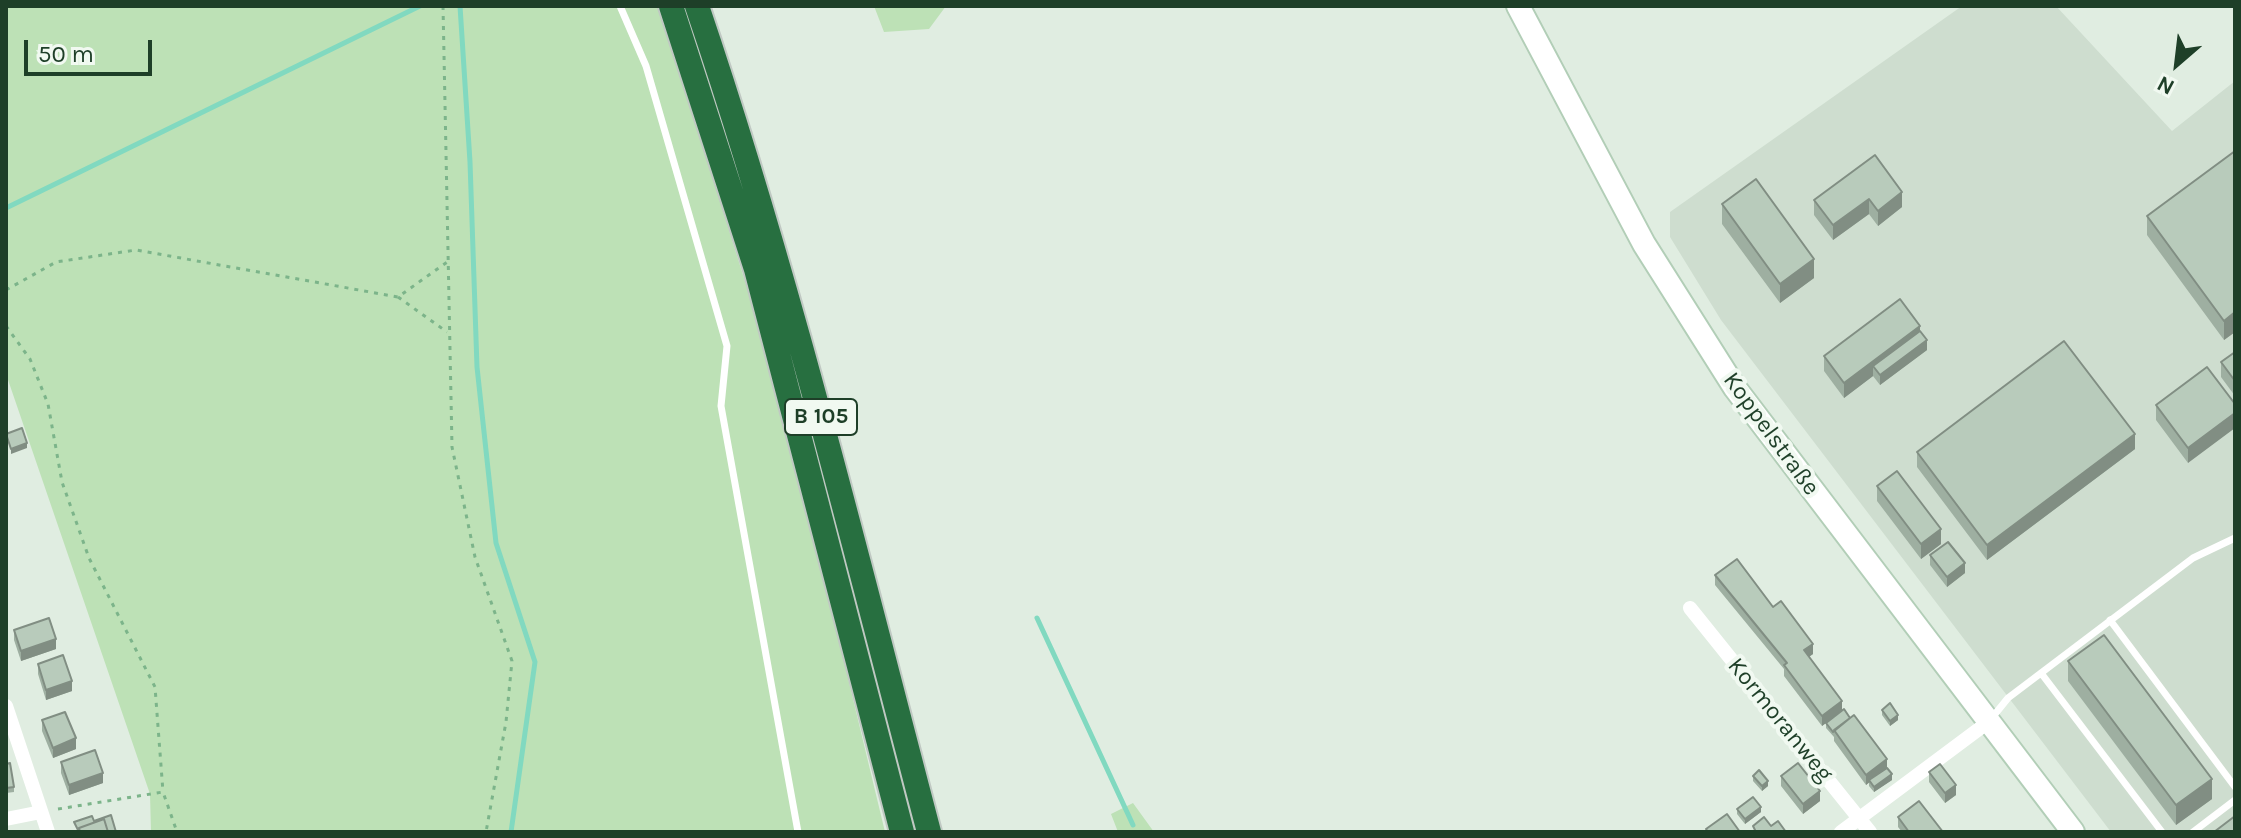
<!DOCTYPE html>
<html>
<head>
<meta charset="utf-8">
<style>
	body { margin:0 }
	#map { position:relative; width:2241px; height:838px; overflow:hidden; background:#e0ede1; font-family:Karla,sans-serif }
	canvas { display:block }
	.frame { position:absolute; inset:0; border:8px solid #1e3f28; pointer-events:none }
	.north { position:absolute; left:2137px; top:24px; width:80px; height:80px; -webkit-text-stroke:6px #f1f9f1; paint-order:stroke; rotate:208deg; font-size:22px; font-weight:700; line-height:32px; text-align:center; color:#1e3f28 }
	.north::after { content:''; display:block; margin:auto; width:28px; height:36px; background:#1e3f28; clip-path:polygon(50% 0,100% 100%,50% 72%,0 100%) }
	.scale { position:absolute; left:24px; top:40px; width:128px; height:36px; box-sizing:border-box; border:4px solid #1e3f28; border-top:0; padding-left:10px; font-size:24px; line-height:28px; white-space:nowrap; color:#1e3f28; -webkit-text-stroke:6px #f1f9f1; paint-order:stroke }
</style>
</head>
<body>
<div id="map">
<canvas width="2241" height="838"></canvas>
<div class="frame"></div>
<div class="north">N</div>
<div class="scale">50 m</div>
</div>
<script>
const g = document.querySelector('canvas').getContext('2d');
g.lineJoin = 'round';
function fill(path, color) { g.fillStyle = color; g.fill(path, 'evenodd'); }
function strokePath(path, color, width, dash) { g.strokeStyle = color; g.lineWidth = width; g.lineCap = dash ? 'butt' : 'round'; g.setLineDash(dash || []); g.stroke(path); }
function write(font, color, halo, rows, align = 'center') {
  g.font = font + ' Karla,sans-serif'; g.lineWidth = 8; g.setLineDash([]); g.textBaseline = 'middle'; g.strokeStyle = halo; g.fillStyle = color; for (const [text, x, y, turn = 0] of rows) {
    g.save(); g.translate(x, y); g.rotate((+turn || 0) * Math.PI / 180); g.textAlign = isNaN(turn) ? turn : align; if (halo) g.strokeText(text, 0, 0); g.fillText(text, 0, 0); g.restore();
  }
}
fill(new Path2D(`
	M1962 6H2056L2172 131 2235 81V832H2111L1721 320 1670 237V212Z`), '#ceddcf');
fill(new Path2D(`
	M6 6H659L778 387 885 832H151L150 794 6 374Z
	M874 6H946L929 29 884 32Z
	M1133 803 1154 832H1118L1111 814Z`), '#bde1b6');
strokePath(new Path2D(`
	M460 6 470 162 477 367 496 543 535 662 511 832
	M6 208 420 6
	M1037 618 1133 825`), '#81d9c0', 5);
const secondary = new Path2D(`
	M1518 6 1644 244 1735 388 2073 832`);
const highway = new Path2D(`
	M671 6 756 269 902 832
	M697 6C789 277 856 555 929 832`);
strokePath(secondary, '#b2ceb7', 26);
strokePath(highway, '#c0c9c3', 28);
strokePath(new Path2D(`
	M443 6 452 447 475 557 512 661 506 722 486 832
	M6 290 56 262 136 250 398 297 450 260
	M398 297 447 332
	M6 326 30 359 48 404 62 482 89 558 155 687 163 792
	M58 809 163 792 177 832`), '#7cb48a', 3, [4, 6]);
strokePath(new Path2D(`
	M620 6 646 66 727 346 721 406 798 832
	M2110 620 2235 787
	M2041 673 2162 832
	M1991 719 2008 698 2193 558 2235 538
	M2193 832 2235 800`), '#fff', 7);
strokePath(new Path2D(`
	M1690 608 1870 832
	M6 706 48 832
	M6 819 41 812
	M1841 832 1987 723`), '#fff', 14);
strokePath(secondary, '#fff', 22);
strokePath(highway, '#276f40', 24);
fill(new Path2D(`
	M2235 151V332L2224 340 2147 235V216Z
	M1875 155 1902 207 1878 226 1869 214 1833 240 1814 215V200Z
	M1722 204 1814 278 1780 303 1722 224Z
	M1920 331 1927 350 1880 385 1873 376 1844 398 1824 371V356Z
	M2235 352V396L2221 377V362Z
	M2207 367 2188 463 2156 420V405Z
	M2135 449 1987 560 1917 467V452Z
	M1877 486 1941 544 1921 559 1877 501Z
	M1930 555 1965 573 1947 587 1930 565Z
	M1715 575 1773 607 1813 654 1809 657 1842 711 1887 768 1892 780 1874 792 1869 786V782L1866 785 1834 741V737L1826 728V723L1822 726 1784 676V669L1715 585Z
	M14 630 56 649 21 661 14 640Z
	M2068 661 2212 799 2176 825 2068 681Z
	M38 664 72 691 46 700 38 674Z
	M1882 710 1898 720 1890 726 1882 715Z
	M42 720 76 749 53 758 42 731Z
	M61 762 103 783 69 795 61 773Z
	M6 764 14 787V792L6 793V796Z
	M1929 772 1956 795 1945 803 1929 782Z
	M1753 776 1768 786 1762 791 1753 781Z
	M1781 776 1820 801 1803 814 1781 786Z
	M1737 809 1761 812 1745 824 1737 814Z
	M1898 817 1943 832H1902L1898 827Z`), '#9eafa1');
fill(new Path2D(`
	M1902 192V207L1878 226V211Z
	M1869 199V214L1833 240V225Z
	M1814 259V278L1780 303V284Z
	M2235 312V332L2224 340V321Z
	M1920 326V341L1873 366V376L1844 398V383Z
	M1927 340V350L1880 385V375Z
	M2235 413V428L2188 463V448Z
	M2135 434V449L1987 560V545Z
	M27 443V448L11 454V449Z
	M1941 529V544L1921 559V544Z
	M1965 563V573L1947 587V577Z
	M56 639V649L21 661V651Z
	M1813 644V654L1804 660V650Z
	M72 681V691L46 700V690Z
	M1842 701V711L1822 726V716Z
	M1898 715V720L1890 726V721Z
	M76 738V749L53 758V748Z
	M1887 759V769L1866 785V775Z
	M103 773V783L69 795V785Z
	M1892 774V780L1874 792V787Z
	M2212 779V799L2176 825V805Z
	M1768 781V786L1762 791V786Z
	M1956 785V795L1945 803V793Z
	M1820 791V801L1803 814V804Z
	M1761 807V812L1745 824V819Z`), '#818e83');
const building = new Path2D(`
	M2235 151V312L2224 321 2147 216Z
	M1875 155 1902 192 1878 211 1869 199 1833 225 1814 200Z
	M1756 179 1814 259 1780 284 1722 204Z
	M1900 299 1920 326 1844 383 1824 356Z
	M1920 331 1927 340 1880 375 1873 366Z
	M2064 341 2135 434 1987 545 1917 452Z
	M2235 352V381L2221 362Z
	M2207 367 2235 404V413L2188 448 2156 405Z
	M22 428 27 443 11 449 6 434Z
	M1897 471 1941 529 1921 544 1877 486Z
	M1948 542 1965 563 1947 577 1930 555Z
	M1737 559 1773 607 1781 601 1813 644 1804 650 1842 701 1822 716 1784 665 1787 663 1715 575Z
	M49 618 56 639 21 651 14 630Z
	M2104 635 2212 779 2176 805 2068 661Z
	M63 655 72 681 46 690 38 664Z
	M1890 703 1898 715 1890 721 1882 710Z
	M1844 709 1850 718 1833 732 1826 723Z
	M65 712 76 738 53 748 42 720Z
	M1854 715 1887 759 1866 775 1834 730Z
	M95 750 103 773 69 785 61 762Z
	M10 763 14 787 6 788V764Z
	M1798 763 1820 791 1803 804 1781 776Z
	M1940 764 1956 785 1945 793 1929 772Z
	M1887 768 1892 774 1874 787 1869 780Z
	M1759 770 1768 781 1762 786 1753 776Z
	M1753 797 1761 807 1745 819 1737 809Z
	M1919 801 1943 832H1909L1898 817Z
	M1727 814 1740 832H1708L1706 829Z
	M111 815 116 832H108L104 819 79 828V832L74 822 92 816 94 821Z
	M2235 816V832H2214Z
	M1764 817 1771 826 1778 821 1786 832H1756L1753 826Z
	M104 819 108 832H80L79 828Z`);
fill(building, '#b8cbbb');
strokePath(building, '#818e83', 2);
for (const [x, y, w] of [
	[821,417,72]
]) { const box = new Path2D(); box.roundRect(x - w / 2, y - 18, w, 36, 6); g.fillStyle = '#f1f9f1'; g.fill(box); strokePath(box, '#1e3f28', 2); }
write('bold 22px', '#1e3f28', null, [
	["B 105",821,417]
]);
write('24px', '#1e3f28', '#f1f9f1', [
	["Koppelstraße",1771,434,54],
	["Kormoranweg",1780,720,51]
]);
</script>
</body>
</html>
